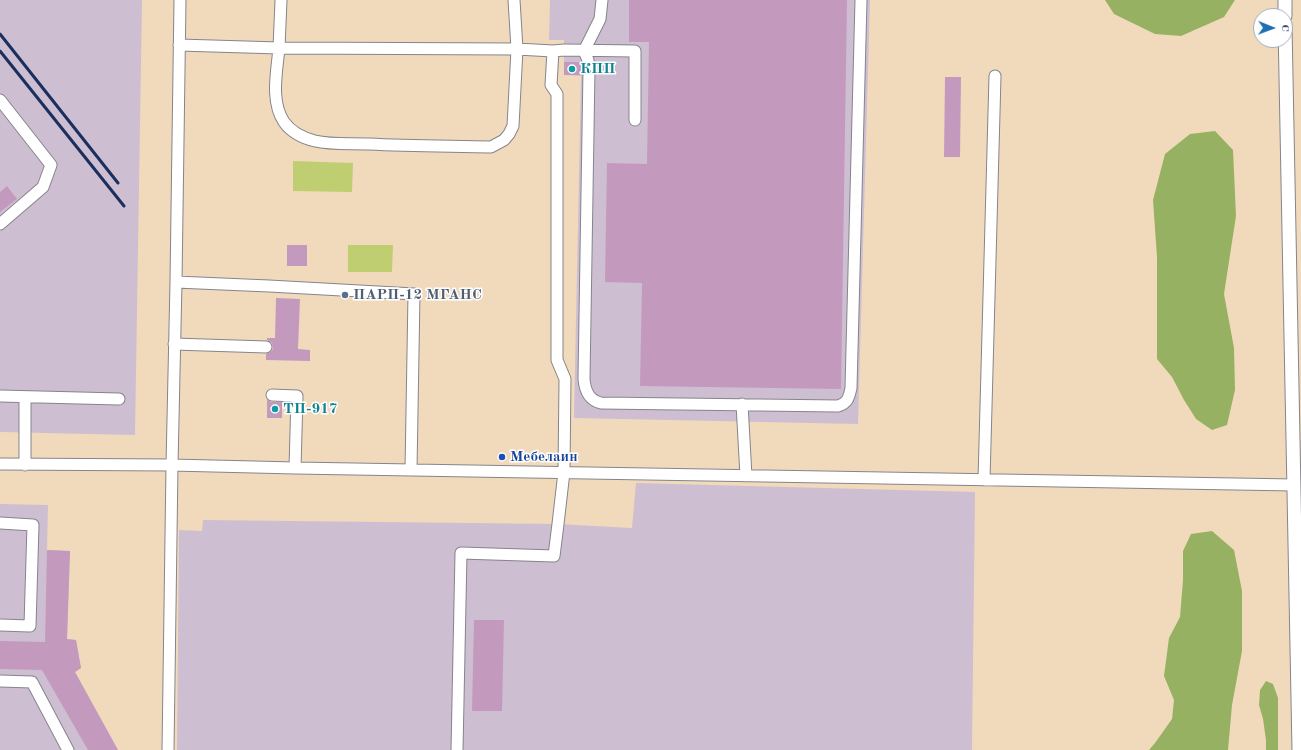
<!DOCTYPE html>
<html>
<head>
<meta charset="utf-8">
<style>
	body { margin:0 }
	#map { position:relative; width:1301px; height:750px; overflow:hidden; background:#f1dabb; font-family:"Old Standard TT",serif }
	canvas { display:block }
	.north { position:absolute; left:1253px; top:8px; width:40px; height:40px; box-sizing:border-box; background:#fff; border:1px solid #a4acbf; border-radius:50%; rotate:91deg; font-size:11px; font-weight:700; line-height:16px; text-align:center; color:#1b2f5e }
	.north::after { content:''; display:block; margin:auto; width:14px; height:18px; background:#1f6fb2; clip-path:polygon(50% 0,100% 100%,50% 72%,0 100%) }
</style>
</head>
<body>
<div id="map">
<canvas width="1301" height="750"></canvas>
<div class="north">С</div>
</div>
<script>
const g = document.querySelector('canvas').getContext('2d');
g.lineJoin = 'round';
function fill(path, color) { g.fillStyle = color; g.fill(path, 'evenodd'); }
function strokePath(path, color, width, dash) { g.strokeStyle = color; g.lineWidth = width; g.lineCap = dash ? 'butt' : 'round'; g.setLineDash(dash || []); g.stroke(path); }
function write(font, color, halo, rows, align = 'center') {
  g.font = font + ' "Old Standard TT",serif'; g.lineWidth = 3; g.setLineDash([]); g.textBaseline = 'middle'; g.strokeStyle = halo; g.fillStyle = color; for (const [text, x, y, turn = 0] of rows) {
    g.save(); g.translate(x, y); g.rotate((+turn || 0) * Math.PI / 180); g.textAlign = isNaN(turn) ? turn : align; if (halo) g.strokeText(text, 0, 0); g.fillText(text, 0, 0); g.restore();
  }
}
fill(new Path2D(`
	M0 0H142L135 435 0 432Z
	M550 0H870L858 424 574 418 581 76 564 75V40H549Z
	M636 483 975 492 972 750H177L179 530 202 531 203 520 558 524 632 528Z
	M0 504 48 505 47 550 70 551 67 639 76 640 81 668 75 672 118 750H0Z`), '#cebed1');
fill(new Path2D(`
	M293 161 353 163 352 192 293 191Z
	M348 245H393L392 272H348Z`), '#bfce70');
fill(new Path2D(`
	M1105 0H1235L1224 17 1181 36 1155 34 1114 14Z
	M1215 131 1233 150 1236 216 1224 294 1234 348 1235 390 1227 425 1212 430 1196 419 1184 400 1172 377 1157 359V257L1153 200 1165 154 1190 134Z
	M1212 531 1234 550 1242 591V651L1232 705 1228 750H1149L1155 743 1172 719 1174 700 1164 676 1169 638 1180 617 1183 580V551L1191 534Z
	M1266 681 1273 684 1278 698V750H1266V740L1263 719 1259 705 1260 690Z`), '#97b162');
fill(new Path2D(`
	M629 0H847L841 389 640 386 642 283 605 282 607 163 647 164 649 42H629Z
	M564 62H581V75H564Z
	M945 77H961L960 157H944Z
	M7 186 17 199 0 212V192Z
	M287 245H307V266H287Z
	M276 298 300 299 298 349 310 350V361L266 360V354L272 351 273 347 272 343 267 340V338H275Z
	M267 400 271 402H282V418H267Z
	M47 550 70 551 67 639 76 640 81 668 75 672 118 750H88L42 670 0 669V641L45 642Z
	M474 620H504L502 711H472Z`), '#c499be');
const minor = new Path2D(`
	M514 0 517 49 513 126 509 134 504 140 491 147C450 146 410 146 369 144 351 143 332 145 315 141 303 138 291 132 284 122 270 101 277 71 279 48L517 49 553 51 564 50 635 51V120
	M179 45 279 48 281 0
	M584 51 588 60 589 69 584 379C585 391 589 400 601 403L838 406C848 403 849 397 851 388L861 0
	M584 51 600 19 602 0
	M0 100 51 165 43 187 0 224
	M176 282 269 286 414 294 411 470
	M174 344 266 347
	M272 395 297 396 295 468
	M0 396 119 399
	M25 397V465
	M742 404 746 476
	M0 464 172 465 176 282 180 0
	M984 480 995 76
	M0 523 33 525 30 626 0 625
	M0 681 32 682 68 750
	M168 750 172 465 295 468 1294 485
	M457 750 461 553 554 556 558 524 564 472 565 379 557 360V94L551 85 553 51`);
const major = new Path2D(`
	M1285 0V16
	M1285 25 1299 750`);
strokePath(minor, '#86848c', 13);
strokePath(major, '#86848c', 15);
strokePath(minor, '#fff', 11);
strokePath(major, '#fff', 13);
strokePath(new Path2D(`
	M0 34 118 183
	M0 51 124 206`), '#1b2f5e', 3);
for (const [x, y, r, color] of [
	[572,69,4,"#0f9aa8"],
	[345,295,4,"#5c6f8a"],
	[275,409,4,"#0f9aa8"],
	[502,457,4,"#1a4fb4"]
]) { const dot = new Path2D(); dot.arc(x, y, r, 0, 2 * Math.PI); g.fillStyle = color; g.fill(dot); strokePath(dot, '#fff', 1.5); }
write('bold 15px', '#0d838f', '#fff', [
	["КПП",580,69],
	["ТП-917",283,409]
], 'left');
write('bold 15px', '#4e5e75', '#fff', [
	["ПАРП-12 МГАНС",353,295]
], 'left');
write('bold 15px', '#164399', '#fff', [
	["Мебелаин",510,457]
], 'left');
</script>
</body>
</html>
